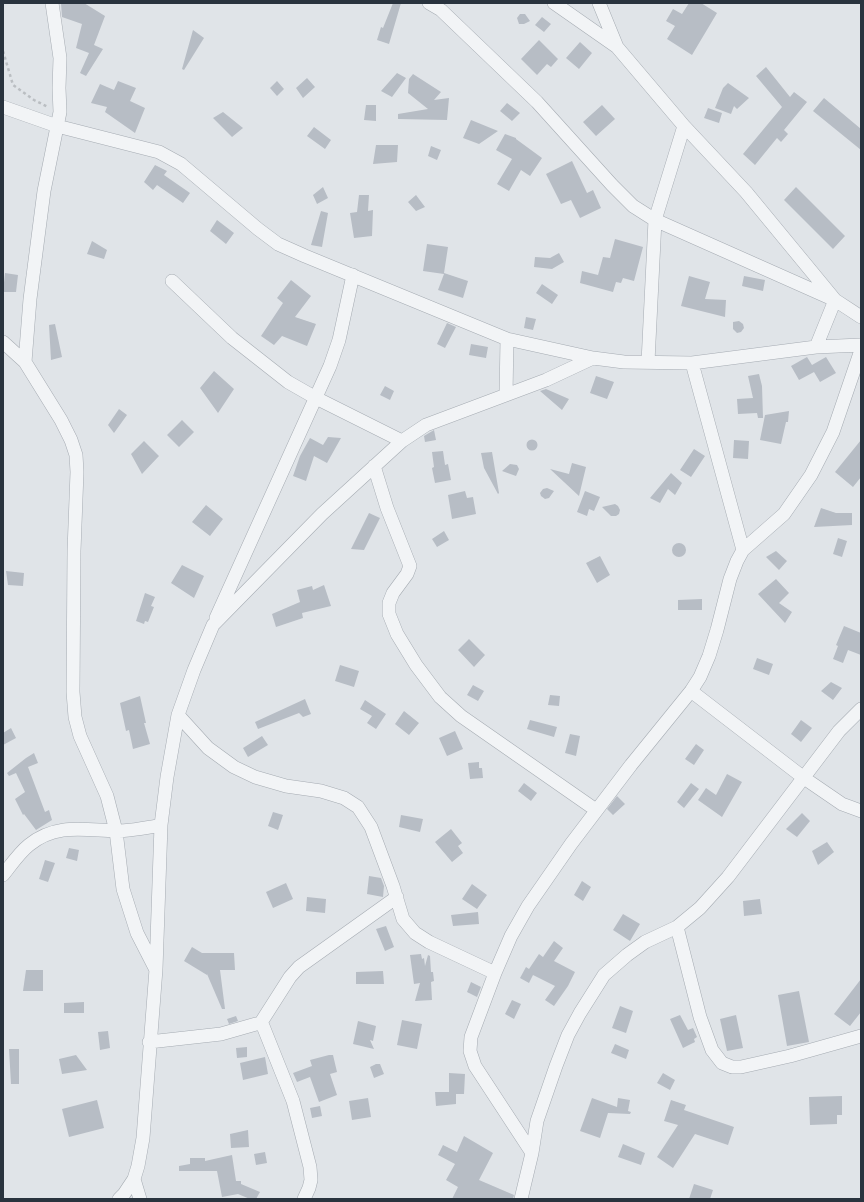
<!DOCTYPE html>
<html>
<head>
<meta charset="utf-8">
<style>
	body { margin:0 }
	#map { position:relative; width:864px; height:1202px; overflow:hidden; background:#e0e4e8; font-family:"Fira Sans",sans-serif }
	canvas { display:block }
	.frame { position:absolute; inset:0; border:4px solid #29333e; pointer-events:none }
</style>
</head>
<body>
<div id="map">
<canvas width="864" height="1202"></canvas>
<div class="frame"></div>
</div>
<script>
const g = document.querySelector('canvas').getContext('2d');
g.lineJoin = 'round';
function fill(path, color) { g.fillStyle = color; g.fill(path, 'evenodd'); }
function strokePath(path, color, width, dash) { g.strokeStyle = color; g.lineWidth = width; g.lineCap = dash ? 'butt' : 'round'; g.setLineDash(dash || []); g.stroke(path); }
fill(new Path2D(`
	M61 3H84L105 16 94 45 103 49 86 76 80 73 89 53 76 48 82 24 62 17Z
	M393 3H401L389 44 377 40 381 27 383 28Z
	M689 3H701L717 13 692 55 667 39 675 26 666 21 673 9 682 14Z
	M520 14H525L530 21 524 24H519L517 18Z
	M542 17 551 24 544 32 535 25Z
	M193 30 204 38 184 70 182 69Z
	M539 40 558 59 551 67 547 64 537 75 521 59Z
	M580 42 592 53 579 69 566 58Z
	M766 67 790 97 794 92 807 102 784 130 788 134 781 142 777 138 755 165 743 154 782 107 756 76Z
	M397 73 406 78 392 97 381 91Z
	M413 74 441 92 434 100 449 98 447 120 398 119V114L428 109 408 93 409 79Z
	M307 78 315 87 303 98 296 88Z
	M118 81 136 88 130 101 145 108 135 133 105 112 107 107 91 103 100 84 114 90Z
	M277 81 284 89 277 96 270 88Z
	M728 83 749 98 737 109 734 106 731 114 715 108 723 88Z
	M824 98 861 129V150L813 111Z
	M507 103 520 113 512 121 500 111Z
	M366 105H376V121L364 120Z
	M602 105 615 119 596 136 583 122Z
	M708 108 722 113 719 123 704 118Z
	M223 112 243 128 232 137 213 118Z
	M471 120 498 131 479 144 463 138Z
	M314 127 331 140 325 149 307 136Z
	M505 134 516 138V139L542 158 530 176 521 170 509 191 497 184 512 159 496 150Z
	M376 145H398L397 162 373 164Z
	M431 146 441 150 437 160 428 156Z
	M572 161 587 193 593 190 601 208 580 218 571 200 561 204 546 174Z
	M155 165 167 171 164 175 190 193 183 203 157 185 153 190 144 182Z
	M323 187 328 198 317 204 313 195Z
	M796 187 845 236 833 249 784 200Z
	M359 195H369L368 211 373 210 372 236 354 238 350 213 357 212Z
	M416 195 425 207 416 211 408 202Z
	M321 211 328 213 322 247 311 245Z
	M217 220 234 233 226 244 210 231Z
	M615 239 643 247 634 281 623 278 621 283 616 282 613 292 580 283 582 271 598 275 603 257 610 258Z
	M92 241 107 250 104 259 87 254Z
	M427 244 448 247 444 273 468 281 463 298 438 290 444 274 423 271Z
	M559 253 564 262 552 269 534 267 535 257 550 258Z
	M5 273 18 275 16 292H3Z
	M689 276 710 282 705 299 726 300 725 317 681 306Z
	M744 276 765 280 763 291 742 286Z
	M291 280 311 296 295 317 316 324 307 346 282 336 274 345 261 336 283 303 277 298Z
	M542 284 558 295 552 304 536 293Z
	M526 317 536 319 533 330 524 328Z
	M739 321 743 324 744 328 741 332 737 333 733 329V322Z
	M447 323 456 327 445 348 437 344Z
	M55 324 62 357 51 360 49 325Z
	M471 344 488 347 486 358 469 355Z
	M807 357 812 365 826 357 836 373 820 382 814 372 799 380 791 366Z
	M214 371 234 389 218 413 200 388Z
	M759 374 762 386 763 418H758L757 413 738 414 737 399 753 398 748 376Z
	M596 376 614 382 607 399 590 393Z
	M385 386 394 391 390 400 380 395Z
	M546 389 569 399 562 410 540 391Z
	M119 409 127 415 114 433 108 425Z
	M789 411 788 422H786L781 444 760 440 765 415Z
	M182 420 194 432 179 447 167 435Z
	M434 430 436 440 425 442 424 436Z
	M328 437 341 438 327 463 314 456 306 481 293 476 300 456 310 438 323 445Z
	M526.5 445a5.5 5.5 0 1 1 11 0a5.5 5.5 0 1 1-11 0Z
	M734 440 749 441 748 459 733 458Z
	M861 440V477L853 487 835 472Z
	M144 441 159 456 142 474 131 454Z
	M694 449 705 456 691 477 680 470Z
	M443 451 445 465 448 464 451 480 435 483 432 468 434 467 432 452Z
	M492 452 499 493 498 494 484 468 481 453Z
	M572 463 586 467 579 496 550 469 569 474Z
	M510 464 517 465 519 469 516 476 502 471Z
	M671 473 682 483 675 495 668 489 660 503 650 498Z
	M547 488 554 491 549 498 545 499 541 496 540 493 543 489Z
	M465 491 467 498 473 497 476 514 452 519 448 495Z
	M585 491 600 497 594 511 589 509 587 516 577 512Z
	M615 504 618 506 620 510 619 514 616 516H611L602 507Z
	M206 505 223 519 210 536 192 522Z
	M821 508 836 513H852V525L814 527Z
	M369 513 380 518 364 550 351 549Z
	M444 531 449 540 437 547 432 539Z
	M838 538 847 541 842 557 833 554Z
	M672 550a7 7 0 1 1 14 0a7 7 0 1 1-14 0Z
	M776 551 787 561 779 570 766 557Z
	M600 556 610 575 597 583 586 563Z
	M182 565 204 576 194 598 171 583Z
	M6 571 24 573 23 586 8 585Z
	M776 579 789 593 779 603 792 612 785 623 758 594Z
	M324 585 331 606 302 613 303 618 276 627 272 614 300 602 297 590 312 586 313 590Z
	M145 593 155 597 151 606 154 607 148 622 145 621 144 624 136 621Z
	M702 599V610H678V600Z
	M844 626 861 633V655L848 650 843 663 833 659 838 646 836 645Z
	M469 639 485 655 474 667 458 650Z
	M757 658 773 664 769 675 753 669Z
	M340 665 359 671 354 687 335 681Z
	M831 682 842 688 833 700 821 691Z
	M473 685 484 691 478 701 467 695Z
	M550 695 560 696 559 706 548 705Z
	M140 696 146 723H144L150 744 133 749 129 730 126 731 120 703Z
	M305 699 311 714 303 717 299 713 258 729 255 722Z
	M365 700 386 714 376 729 367 723 372 716 360 709Z
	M404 711 419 723 409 735 395 724Z
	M530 720 557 727 554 737 527 729Z
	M801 720 812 728 801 742 791 734Z
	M11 728 16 738 3 745V733Z
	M455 731 463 749 447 756 439 738Z
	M570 734 580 736 576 756 565 753Z
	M262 736 268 745 248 757 243 748Z
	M696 744 704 750 694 765 685 759Z
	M34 753 38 763 28 767 45 812 49 810 52 820 36 830 24 814 23 815 15 799 25 792 16 773 9 776 7 773 26 758Z
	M479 762V768H482L483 778 470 779 468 763Z
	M727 774 742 782 722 817 698 800 706 788 716 795Z
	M524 783 537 793 531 801 518 791Z
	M691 783 699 789 684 808 677 802Z
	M617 796 625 804 613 815 607 809Z
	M273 812 283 815 278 830 268 826Z
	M802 813 810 821 797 837 786 829Z
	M401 815 423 819 420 832 399 827Z
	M451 829 462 843 458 846 463 853 452 862 435 842Z
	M827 842 834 852 818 865 812 851Z
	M69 848 79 850 77 861 66 858Z
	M45 860 55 863 48 882 39 879Z
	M369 876 381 878 384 886 383 897 367 894Z
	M582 881 591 887 583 901 574 895Z
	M286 883 293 899 273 908 266 892Z
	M472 884 487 895 477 909 462 899Z
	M307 897 326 899 325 913 306 911Z
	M760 899 762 914 744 916 743 901Z
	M478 912 479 924 453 926 451 915Z
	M623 914 640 924 630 941 613 930Z
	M386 926 394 947 385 951 376 929Z
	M554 941 563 948 554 961 575 972 568 986 554 1006 545 1000 555 986 533 975 529 983 520 978 526 967 529 969 539 954 543 957Z
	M192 947 202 953H234L235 970H220L225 1009H222L207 974V975L184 961Z
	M421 954 422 959 424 958 425 966 428 955 430 956 431 972H433L434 981 431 982 432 1000 415 1001 420 983 414 984 410 955Z
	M26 970H43V991H23Z
	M383 971 384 984H356V972Z
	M861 979V1012L850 1026 834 1014Z
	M471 982 481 987 477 997 467 992Z
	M799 991 809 1042 787 1046 778 995Z
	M512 1000 521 1004 514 1019 505 1014Z
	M84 1002V1013H64V1003Z
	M620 1006 633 1011 626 1033 612 1028Z
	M680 1015 688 1030 693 1028 697 1037 694 1039 695 1042 683 1048 670 1019Z
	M736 1015 743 1048 727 1051 720 1019Z
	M236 1016 238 1021 229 1024 227 1019Z
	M402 1020 422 1024 417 1049 397 1045Z
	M358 1021 376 1026 373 1041 370 1040 374 1049 353 1044Z
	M108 1031 110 1048 100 1050 98 1032Z
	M615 1044 629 1050 626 1059 611 1053Z
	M247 1047V1057L237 1058 236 1048Z
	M9 1049H19V1084H11Z
	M76 1055 87 1070 62 1074 59 1059Z
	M329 1055H333L337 1072 330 1074 337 1095 319 1102 310 1077 297 1082 293 1073 312 1066 310 1060Z
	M265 1057 268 1074 243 1080 240 1063Z
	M376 1064H380L384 1074 374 1078 370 1067Z
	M449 1073 465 1074 464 1094H456V1104L436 1106 435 1092H449Z
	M663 1073 675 1080 670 1090 657 1083Z
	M842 1096V1115H837V1124L810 1125 809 1097Z
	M368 1098 371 1117 352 1120 349 1101Z
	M592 1098 617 1107 618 1098 630 1100 628 1111 631 1112 630 1114 608 1113 600 1138 580 1131Z
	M97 1100 104 1128 69 1137 62 1109Z
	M671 1100 686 1105 684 1110 734 1127 728 1145 695 1134 673 1168 657 1157 678 1125 664 1121Z
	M320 1106 322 1116 312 1118 310 1108Z
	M248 1130 249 1147 231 1148 230 1134Z
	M464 1136 493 1153 479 1180 514 1195 513 1199H452L458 1187 446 1180 455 1164 438 1155 443 1145 457 1152Z
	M623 1144 645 1153 641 1165 618 1157Z
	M265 1152 267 1163 256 1165 254 1154Z
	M232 1155 236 1181H241V1184L260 1192 256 1199H250L238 1194 222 1197 217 1171H179V1166L190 1164V1158H205V1161Z
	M694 1184 713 1190 710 1199H689Z`), '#b7bdc5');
const minor = new Path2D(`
	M52 3 60 58 59 88 60 112 44 191 30 299 25 362 61 420 71 440 76 455 77 472 74 551 73 692 75 717 80 736 107 796 116 831 123 889 137 933 155 968
	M429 3 441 10 537 102 612 185 633 206 655 220 835 300 861 317
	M554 3 617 47 684 126 746 192 835 300 816 347
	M599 3 617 47
	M3 107 57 126 159 152 181 164 258 229 278 244 305 256 507 339 593 358
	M172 281 232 338 288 382 316 398 402 441
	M3 342 25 362
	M648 362 655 220 684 126
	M692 363 743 550
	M506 395 507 339
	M374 466 387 508 410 566 407 574 393 593 389 603V614L397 634 416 665 440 697 461 716 596 810
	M216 618 330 366 339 340 353 275
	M691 691 804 778 842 804 861 811
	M178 715 208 748 234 767 255 777 286 786 321 791 344 798 358 807 371 827 393 886 403 919 415 933 429 942 495 973
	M3 875C11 865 19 853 29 845 56 823 84 830 115 831 130 831 146 828 161 825
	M677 927 700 1017 712 1050 722 1063 732 1067H741L790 1056 861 1036
	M260 1024 290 977 299 967 397 897
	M149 1042 221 1034 256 1024H260L263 1026 293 1101 310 1167 311 1180 309 1188 304 1199
	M532 1153 475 1066 470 1051 471 1037 495 973 511 936 528 906 571 844 631 765 691 691 700 677 709 656 717 630 730 579 737 561 743 550 784 514 811 475 833 432 861 350
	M134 1179 140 1199
	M119 1199 124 1194 134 1179 138 1166 143 1138 156 969 161 825 167 777 178 715 194 670 213 625 322 514 402 441 426 425 546 380 593 358 624 362 692 363 816 347 861 345
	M521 1199 532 1153 537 1121 556 1066 568 1035 580 1013 604 975 627 955 645 942 677 927 700 908 728 877 839 731 861 709`);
strokePath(minor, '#a5abb2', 14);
strokePath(new Path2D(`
	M3 51 13 85 34 100 48 107`), '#babec2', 2.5, [3, 3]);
strokePath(minor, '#f2f4f6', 13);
</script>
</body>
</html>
